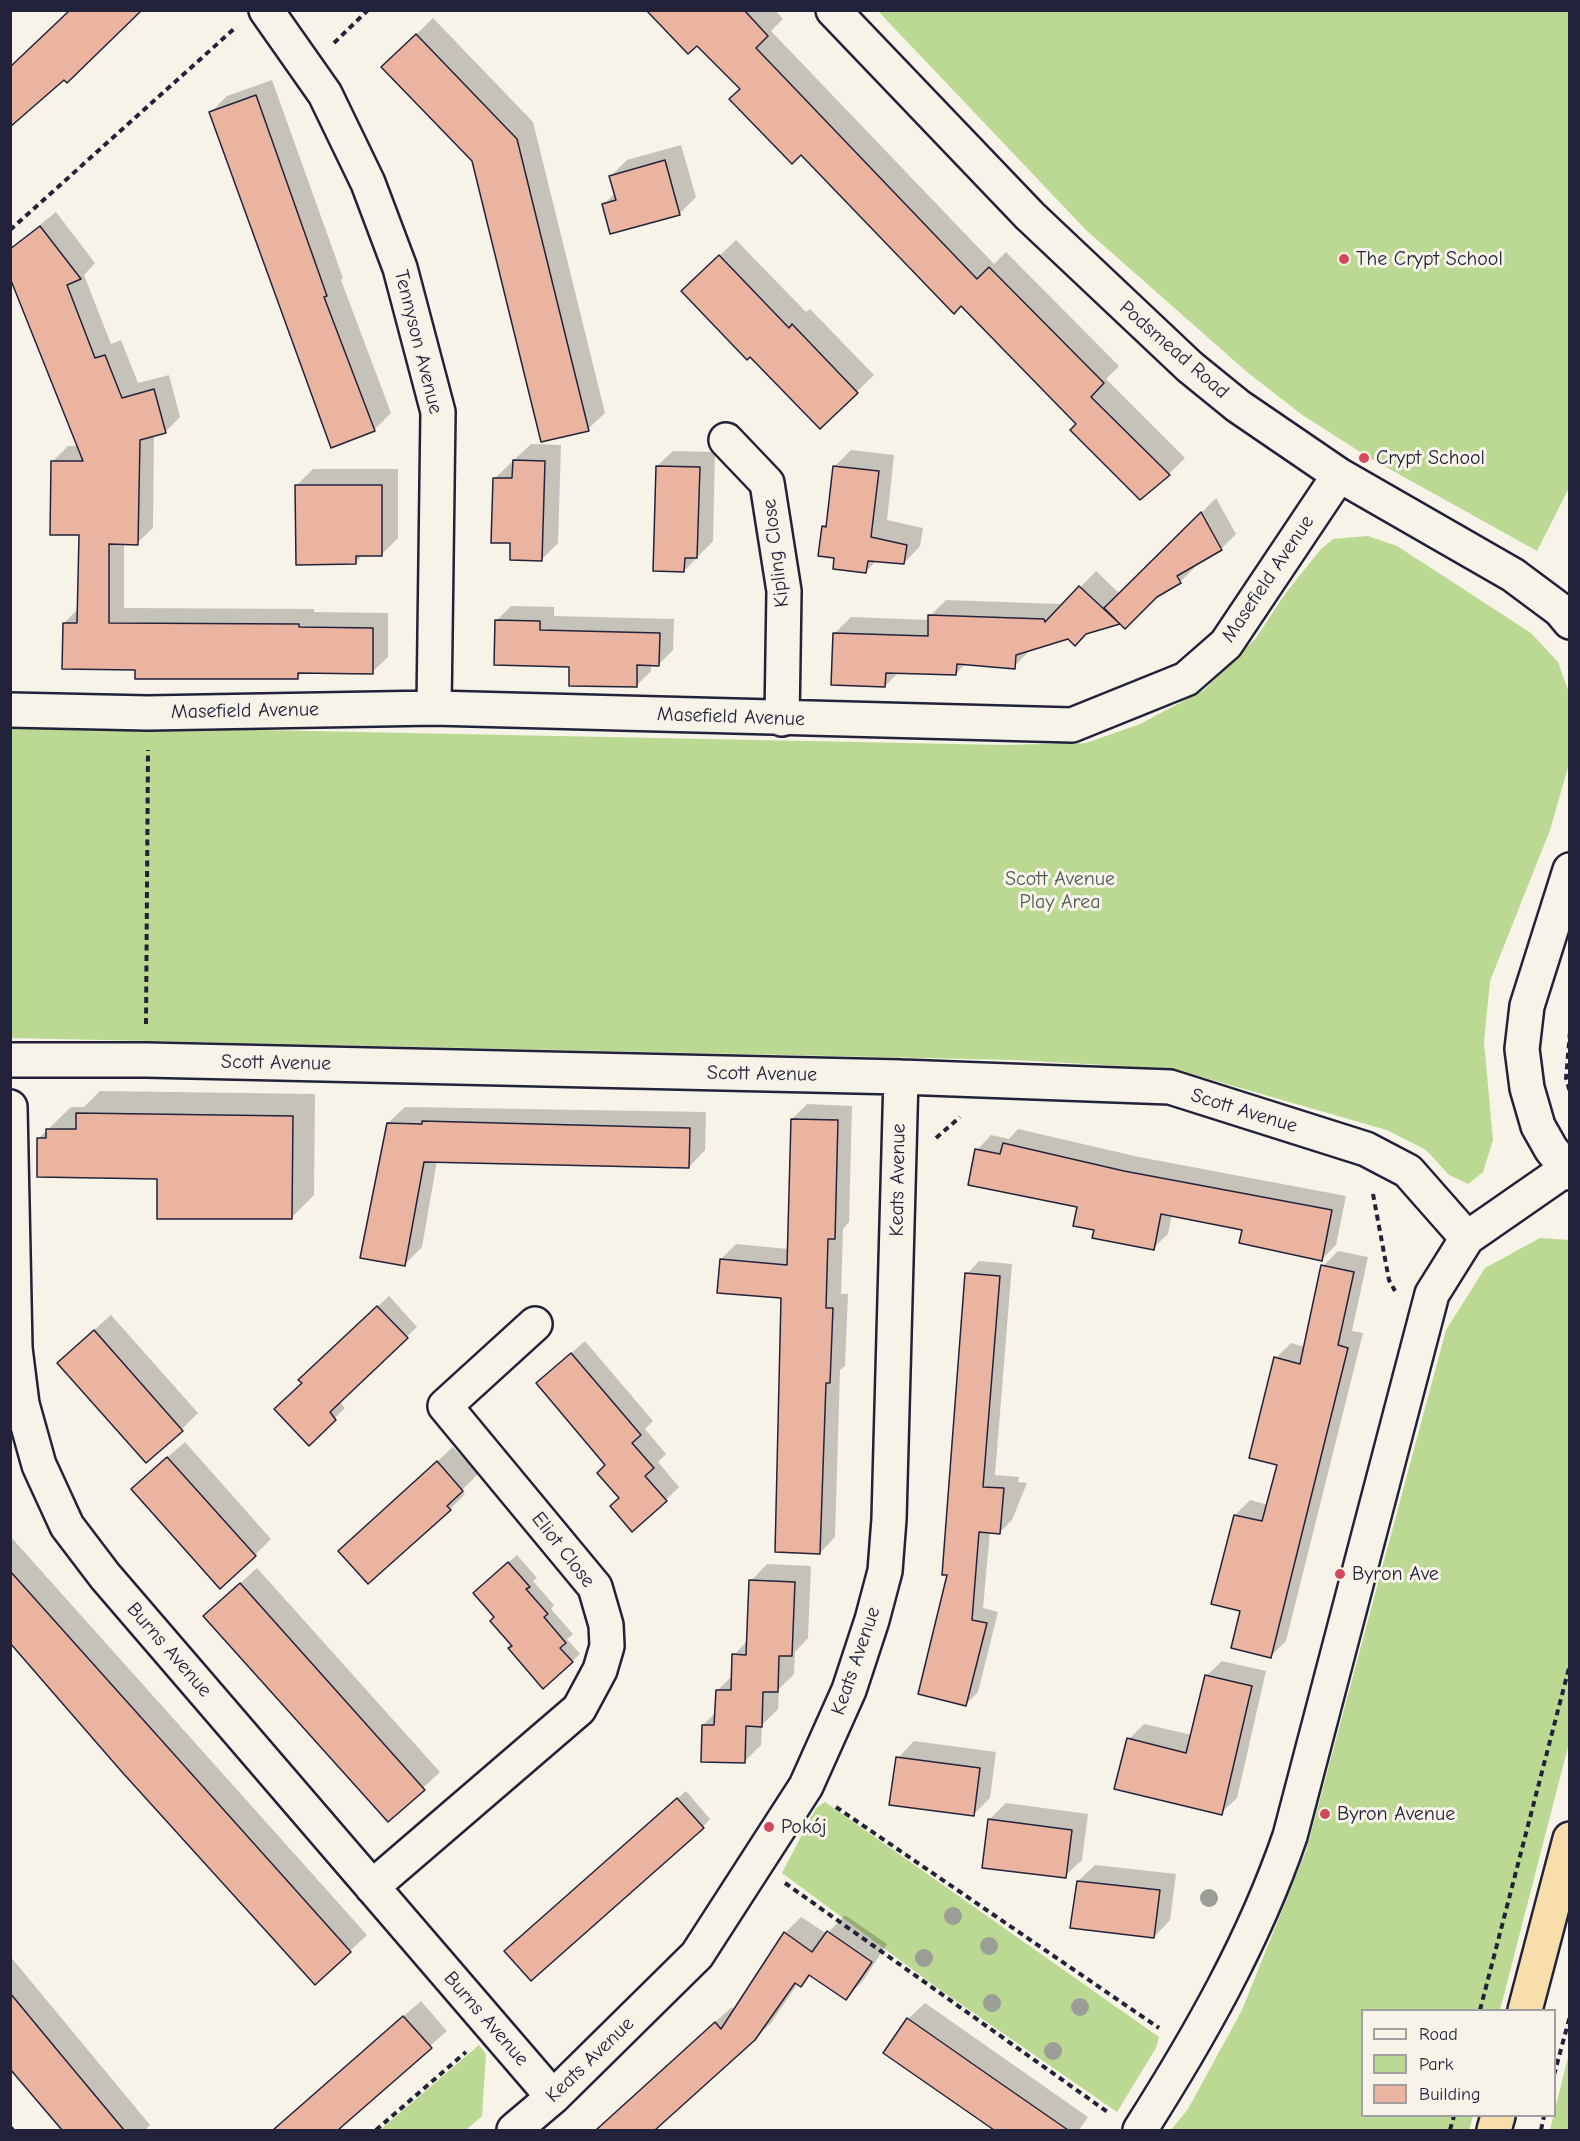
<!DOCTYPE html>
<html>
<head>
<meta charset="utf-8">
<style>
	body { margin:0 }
	#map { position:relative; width:1580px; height:2141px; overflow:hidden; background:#f7f3e8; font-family:"Comic Neue",sans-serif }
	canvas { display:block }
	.frame { position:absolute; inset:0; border:12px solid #22223b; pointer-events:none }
	.legend { position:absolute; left:1361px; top:2009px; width:195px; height:108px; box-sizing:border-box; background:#f7f3e8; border:2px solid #a29fa3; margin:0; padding:8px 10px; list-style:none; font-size:18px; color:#22223b }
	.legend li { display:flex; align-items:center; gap:12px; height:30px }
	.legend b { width:30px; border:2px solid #a29fa3 }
</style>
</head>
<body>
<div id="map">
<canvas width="1580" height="2141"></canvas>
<div class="frame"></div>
<ul class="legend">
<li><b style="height:8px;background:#f7f3e8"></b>Road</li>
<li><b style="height:16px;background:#bbd992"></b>Park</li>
<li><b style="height:16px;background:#ebb4a1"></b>Building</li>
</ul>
</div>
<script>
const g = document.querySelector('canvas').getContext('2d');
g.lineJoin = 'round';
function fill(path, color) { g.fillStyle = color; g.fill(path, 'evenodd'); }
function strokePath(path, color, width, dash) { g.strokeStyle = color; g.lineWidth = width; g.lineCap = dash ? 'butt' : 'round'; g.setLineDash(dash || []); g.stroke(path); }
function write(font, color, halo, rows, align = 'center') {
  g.font = font + ' "Comic Neue",sans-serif'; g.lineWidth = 6; g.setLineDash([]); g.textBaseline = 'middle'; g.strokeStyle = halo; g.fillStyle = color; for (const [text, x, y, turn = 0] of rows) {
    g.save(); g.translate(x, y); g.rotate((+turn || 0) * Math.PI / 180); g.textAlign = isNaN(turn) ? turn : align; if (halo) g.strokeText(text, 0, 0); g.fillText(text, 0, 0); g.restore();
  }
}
fill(new Path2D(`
	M878 11H1569V488L1537 551 1368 457 1301 414 1247 372 1086 230Z
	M1368 536 1397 546 1531 633 1558 662 1569 693V764L1550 830 1490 981 1484 1042 1493 1140 1483 1172 1468 1184 1449 1175 1426 1150 1387 1130 1174 1069 1016 1060 11 1038V725L1004 745 1086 743 1140 724 1204 690 1256 638 1285 594 1321 549 1333 539Z
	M1540 1238 1569 1240V1743L1500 2010H1362V2116H1473L1469 2130H1171L1188 2109 1242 2010 1306 1851 1446 1330 1485 1268Z
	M825 1802 1159 2037 1156 2048 1117 2112 939 1989 782 1873 816 1808Z
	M479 2045 486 2054 482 2116 466 2130H380Z
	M1569 2053V2130H1550Z`), '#bbd992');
fill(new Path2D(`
	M650 10H775L783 19 771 31 994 264 1006 252 1119 366 1106 379 1185 458 1169 474 1078 424 961 304 801 153 697 44Z
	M433 18 533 122 605 413 588 429 473 161 400 51Z
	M272 80 343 278 341 280 391 413 374 430 211 112 227 96Z
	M681 145 696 197 679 214 603 205 616 192 611 176 627 160Z
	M56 212 95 263 84 275 111 344 121 340 138 383 169 375 180 417 165 432 154 435 153 528 137 543H124V608L314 609V612L388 613V657L372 672 303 671 298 677 64 623 79 608 80 534 53 461 68 446H78L10 249Z
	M736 240 806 312 810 309 874 375 820 427 699 275Z
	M531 444 561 445 558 543 541 560 494 479Z
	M851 450 894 455 887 520 923 528 920 546 904 563 877 560 866 571 836 556 823 526 828 522 834 467Z
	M673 451 715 452 713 541 684 571 657 466Z
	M313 469H398V538L382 554 363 555 355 563 296 486Z
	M1216 498 1236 534 1221 549 1194 565 1195 567 1180 582 1119 623 1031 649 1014 667 966 663 956 674 899 672 885 686 834 634 851 617 930 620V616L946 600 1060 604 1061 607 1096 571 1120 594Z
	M511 606 554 607V616L674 619 673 650 659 664H651V671L636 686 571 665 496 621Z
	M100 1091 315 1094 314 1195 292 1217 39 1138 71 1107H84Z
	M807 1104 852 1106 849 1222 843 1229 841 1294H848L845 1366 840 1370 835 1537 820 1553 783 1296 721 1259 736 1244 788 1249 792 1119Z
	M405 1107 706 1112 705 1150 689 1167 437 1161 422 1247 405 1264 388 1123Z
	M1018 1129 1139 1157 1346 1196 1336 1245 1321 1260 1243 1229 1172 1214 1168 1234 1153 1248 1096 1229 1079 1206 977 1150 991 1135 1009 1139Z
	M1338 1251 1368 1257 1352 1331 1363 1333 1286 1641 1271 1656 1242 1610 1235 1515 1250 1500 1268 1505 1279 1464 1276 1358 1291 1343 1305 1347 1323 1266Z
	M979 1261 1012 1264 995 1475 1019 1477 1018 1482 1027 1483 1012 1520 1000 1532 990 1531 983 1608 998 1612 978 1692 966 1704 949 1574 967 1274Z
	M389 1296 417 1327 339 1401 345 1408 309 1444 304 1383 311 1369Z
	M111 1315 198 1413 181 1430 76 1346Z
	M585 1341 653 1421 645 1429 666 1454 658 1462 679 1487 666 1500 620 1498 607 1465 538 1383Z
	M185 1442 271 1539 255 1555 149 1473Z
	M453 1447 478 1474 462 1490 465 1494 450 1509 340 1551Z
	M10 1536 367 1935 350 1951 10 1642Z
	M517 1555 537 1578 533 1581 554 1605 551 1609 573 1634 567 1639 580 1654 572 1661 513 1645 496 1617 483 1585Z
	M767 1564 811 1566 808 1638 795 1652 794 1674 779 1689 778 1709 762 1725 761 1745 744 1762 703 1725 716 1712 717 1691 733 1675 734 1655 748 1640 751 1581Z
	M257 1568 440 1772 388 1820 222 1600Z
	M1222 1661 1266 1671 1237 1798 1221 1813 1129 1739 1144 1724 1192 1735 1206 1676Z
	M914 1741 996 1752 990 1798 973 1815 898 1758Z
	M686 1791 710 1819 703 1827 514 1943Z
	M1006 1803 1088 1814 1082 1860 1065 1876 989 1820Z
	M1095 1865 1176 1874 1170 1920 1154 1937 1078 1881Z
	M845 1915 887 1944 862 1982 845 1998 811 1975 801 1985 798 1983 771 2023 753 2040 652 2130H595L732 2007 735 2010 785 1933 801 1917 827 1934Z
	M10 1956 150 2125 145 2130H64L10 2067Z
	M421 2001 447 2031 335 2130H272Z
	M925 2003 1088 2117 1079 2130H997L885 2053 908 2019Z`), '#0003');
const building = new Path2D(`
	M70 10H142L67 83 64 80 10 127V67Z
	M646 10H744L768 36 756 48 977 279 989 267 1104 383 1091 397 1170 475 1140 500 1070 430 1076 424 961 306 954 314 801 155 792 164 729 99 740 89 697 46 688 54Z
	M416 34 517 139 589 431 541 442 472 161 381 67Z
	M256 95 327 296 324 297 375 431 331 448 209 112Z
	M665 160 680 215 610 234 602 204 616 200 609 176Z
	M40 226 81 279 67 285 95 358 105 355 122 398 154 389 166 433 140 440 138 545 109 544V623L299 624V627L373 628V674L298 673V679H135V670L62 669 63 623H77L79 535H50L51 461H83L10 278V249Z
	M719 255 789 328 792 324 858 393 820 429 750 357 747 360 681 291Z
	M513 460 545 461 542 561 510 560V543H491L493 478H512Z
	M656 466 700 467 697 558H685L684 572 653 571Z
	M833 466 879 471 871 537 907 545 904 564 868 561 866 573 833 569 834 558 818 556 822 526 826 527Z
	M295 485H382V556H356V564L296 565Z
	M1201 512 1222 550 1177 576 1181 583 1157 597 1125 629 1104 608Z
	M1079 586 1120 624 1086 634 1075 646 1068 639 1016 655 1015 669 957 664 956 675 886 673 885 687 831 685 833 633 928 636V615L1044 619 1045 622Z
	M495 620 540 621V630L660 633 659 666 637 665V687L569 686V667L494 665Z
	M76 1113 293 1116 292 1219H157V1179L37 1177V1138H46V1129H76Z
	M791 1119 838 1120 835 1239H828L826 1308H833L830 1383H826L820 1554 775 1552 781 1298 717 1293 720 1259 787 1265Z
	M422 1121 690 1128 689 1168 424 1162 405 1266 360 1258 387 1123 422 1124Z
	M1003 1143 1124 1171 1332 1210 1322 1261 1239 1243 1242 1230 1161 1214 1154 1250 1092 1238 1094 1230 1073 1226 1077 1207 968 1185 975 1149 1000 1154Z
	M1321 1265 1354 1272 1338 1345 1348 1348 1271 1658 1231 1648 1240 1611 1211 1604 1234 1515 1262 1521 1277 1465 1249 1458 1274 1357 1300 1364Z
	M965 1273 1000 1276 983 1487 1004 1488 1000 1534 979 1532 972 1620 987 1623 966 1706 918 1694 947 1575H942Z
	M377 1306 408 1338 330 1412 336 1420 309 1446 274 1409 302 1383 298 1380Z
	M94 1330 183 1431 146 1463 57 1363Z
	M571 1353 641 1435 632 1443 654 1468 645 1476 667 1501 632 1532 610 1506 619 1498 597 1473 605 1465 536 1383Z
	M167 1457 256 1556 220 1589 131 1489Z
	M437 1461 463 1491 447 1506 451 1510 368 1584 338 1551Z
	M508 1562 530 1587 526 1589 548 1614 544 1617 566 1643 560 1648 573 1662 543 1689 508 1648 512 1646 490 1621 494 1617 473 1593Z
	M10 1571 351 1952 315 1985 122 1772 10 1643Z
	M749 1580 795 1582 792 1656H779L778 1692H763L762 1727 746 1726 745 1763 701 1762 702 1725H714L716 1690H731L732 1654 746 1655Z
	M240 1583 425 1790 388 1822 203 1616Z
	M1205 1675 1252 1686 1222 1815 1114 1789 1127 1738 1186 1753Z
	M896 1757 980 1768 974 1816 889 1805Z
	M677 1798 704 1828 531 1981 504 1951Z
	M988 1819 1072 1830 1066 1878 982 1868Z
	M1077 1881 1160 1890 1154 1938 1070 1928Z
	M827 1931 872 1962 846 2000 809 1975 801 1987 795 1983 755 2040 655 2130H596L715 2022 721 2029 784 1932 812 1952Z
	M10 1993 63 2057 124 2130H62L10 2069Z
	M403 2016 432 2048 338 2130H273Z
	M907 2018 990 2076 1068 2130H994L883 2053Z`);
fill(building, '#ebb4a1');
strokePath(building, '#22223b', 1.5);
const minor = new Path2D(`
	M266 10 325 94 368 183 400 268 438 412 434 708
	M833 10 1030 216 1190 367 1238 406 1339 475 1513 575 1560 610 1570 622
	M726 440 767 483 784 591 782 719
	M10 710 148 713 434 708 1072 725 1186 679 1226 644 1339 475
	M1570 870 1527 1006 1522 1049 1527 1088 1538 1126 1551 1149 1570 1173
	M10 1060H146L901 1077 1170 1087 1366 1149 1408 1171 1467 1238
	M10 1107 15 1348 22 1404 39 1465 67 1526 105 1576 553 2097
	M372 1887 579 1709 600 1670 607 1646 606 1625 595 1587 445 1406 535 1324
	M514 2130 553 2097 697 1955 806 1786 849 1690 872 1620 885 1571 889 1519 901 1077
	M1140 2130C1199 2037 1254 1941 1290 1836L1432 1294 1467 1238 1565 1170`);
const trunk = new Path2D(`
	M1525 2010 1570 1839
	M1494 2130 1498 2116`);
strokePath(minor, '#22223b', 38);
strokePath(trunk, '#22223b', 38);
strokePath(new Path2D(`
	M334 43 368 10
	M10 230 235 28
	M146 1024 148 750
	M1570 1032 1566 1078 1570 1092
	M936 1138 960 1117
	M1373 1194 1389 1280 1395 1291
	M836 1807 1159 2028
	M785 1883 1109 2113
	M1480 2010 1570 1664
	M1554 2075 1570 2016
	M10 2127 13 2130
	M376 2130 466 2052
	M1450 2130 1454 2116
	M1541 2130 1544 2116`), '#22223b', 4, [6, 4.5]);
strokePath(minor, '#f7f3e8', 33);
strokePath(trunk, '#f8deab', 33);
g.fillStyle = '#9b9e97';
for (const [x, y] of [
	[1209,1898],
	[953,1916],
	[989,1946],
	[924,1958],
	[992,2003],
	[1080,2007],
	[1053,2051]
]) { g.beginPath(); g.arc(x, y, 9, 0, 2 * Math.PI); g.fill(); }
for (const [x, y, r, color] of [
	[1344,259,6,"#d1495b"],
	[1364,458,6,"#d1495b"],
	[1340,1574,6,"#d1495b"],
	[1325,1814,6,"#d1495b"],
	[769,1827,6,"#d1495b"]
]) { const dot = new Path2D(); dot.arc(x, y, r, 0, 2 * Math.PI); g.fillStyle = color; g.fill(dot); strokePath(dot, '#f7f3e8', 2); }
write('20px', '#22223b', '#f7f3e8', [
	["The Crypt School",1356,259],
	["Crypt School",1376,458],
	["Byron Ave",1352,1574],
	["Byron Avenue",1337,1814],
	["Pokój",781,1827]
], 'left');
write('20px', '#22223b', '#f7f3e8', [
	["Tennyson Avenue",418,342,76],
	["Podsmead Road",1174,350,41],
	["Kipling Close",776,553,-97],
	["Masefield Avenue",1268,579,-56],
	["Masefield Avenue",245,711,-1],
	["Masefield Avenue",731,717,2],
	["Scott Avenue",276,1063,1],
	["Scott Avenue",762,1074,1],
	["Scott Avenue",1244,1111,17],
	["Keats Avenue",898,1180,-89],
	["Eliot Close",563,1550,52],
	["Burns Avenue",169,1650,49],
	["Keats Avenue",856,1661,-71],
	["Burns Avenue",486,2019,49],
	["Keats Avenue",590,2060,-44]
]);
write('20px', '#505955', '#f7f3e8', [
	["Scott Avenue",1060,879],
	["Play Area",1060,902]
]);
</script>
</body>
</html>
